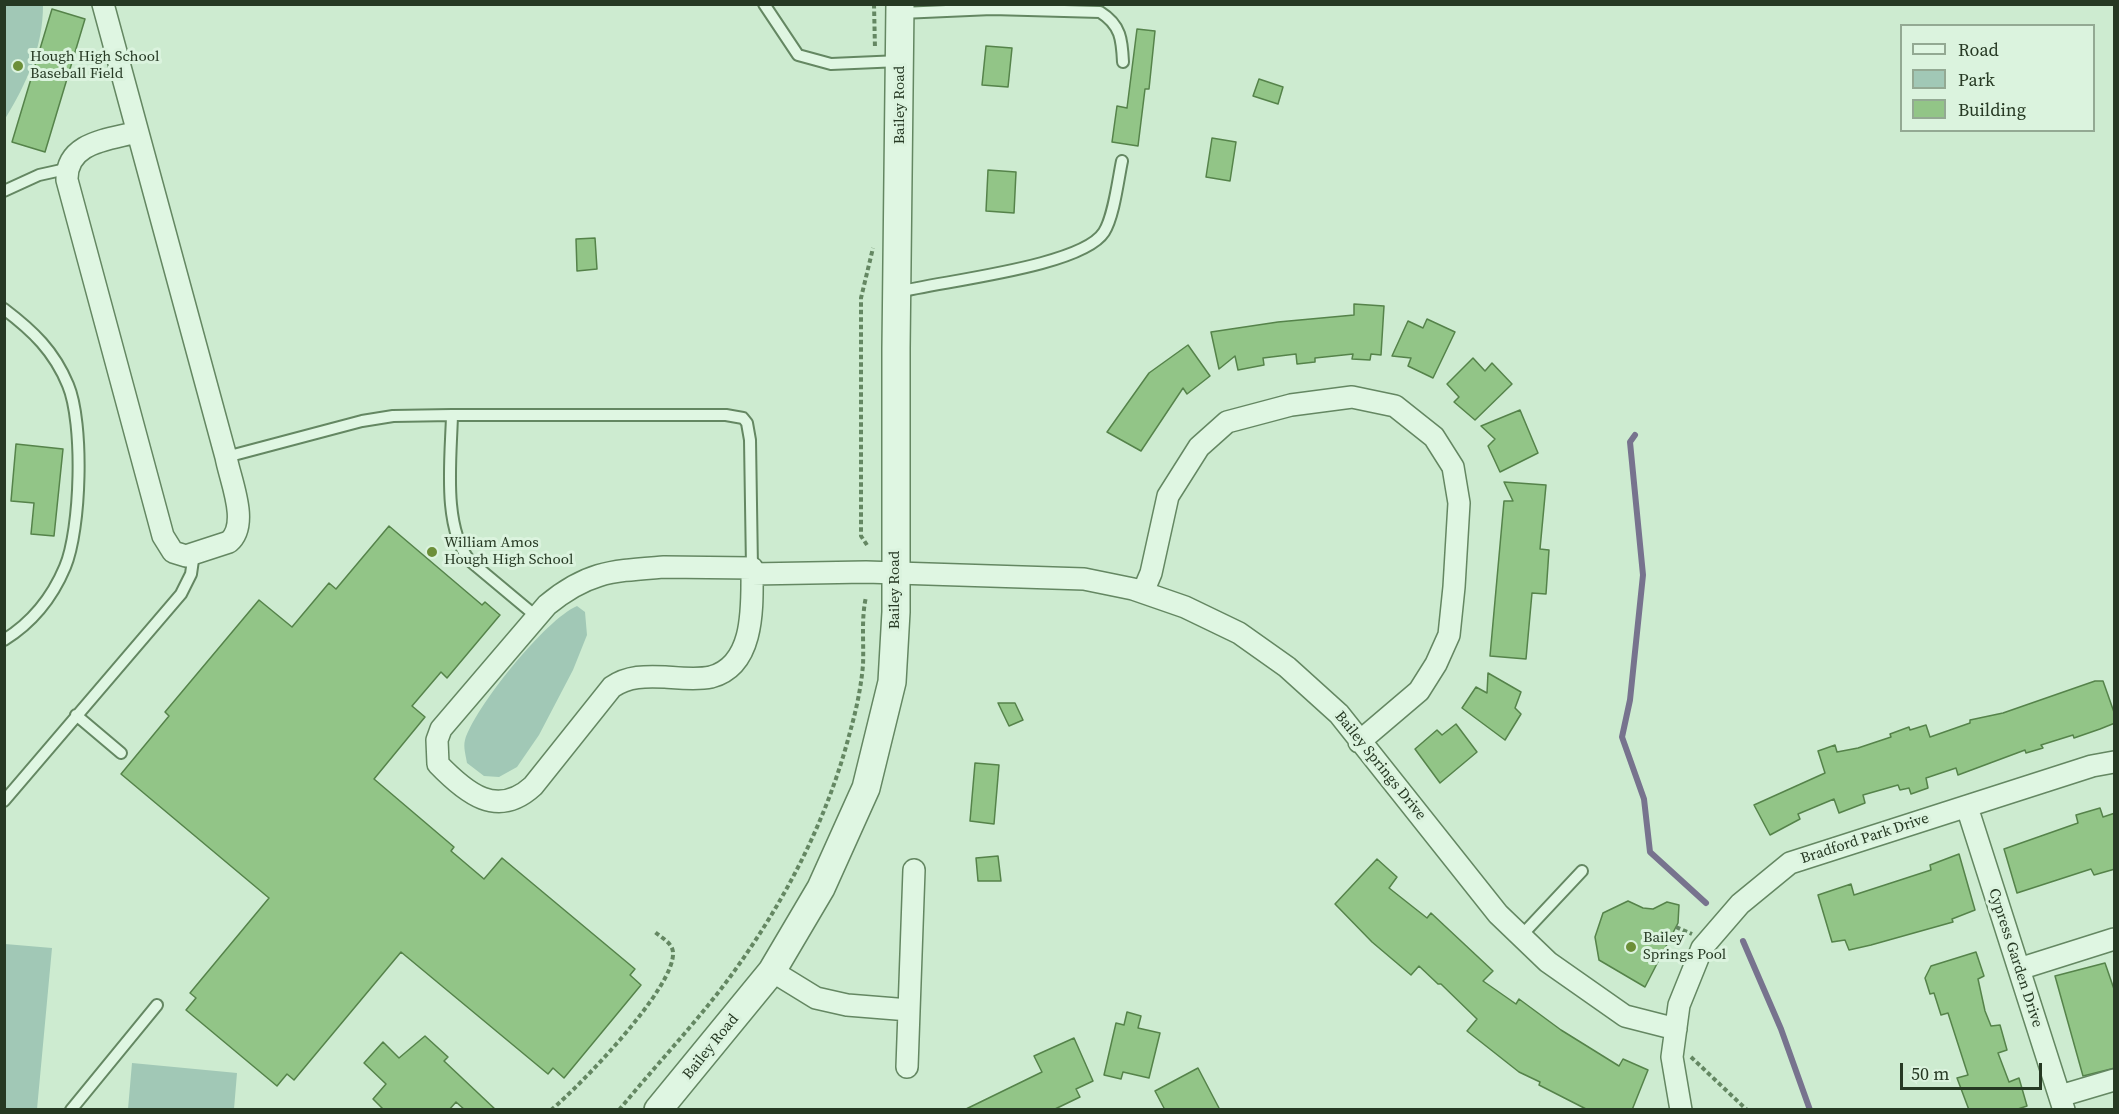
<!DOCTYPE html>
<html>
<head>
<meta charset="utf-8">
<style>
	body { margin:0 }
	#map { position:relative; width:2119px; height:1114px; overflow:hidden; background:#cdebd0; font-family:"Source Serif 4",serif }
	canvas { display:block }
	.frame { position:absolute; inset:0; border:6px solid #263923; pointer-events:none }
	.legend { position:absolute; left:1900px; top:24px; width:195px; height:108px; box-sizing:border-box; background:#dbf3de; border:2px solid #93a993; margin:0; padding:8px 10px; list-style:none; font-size:18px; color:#263923 }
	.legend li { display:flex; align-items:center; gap:12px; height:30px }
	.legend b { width:30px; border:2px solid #93a993 }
	.scale { position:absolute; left:1900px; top:1063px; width:142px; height:27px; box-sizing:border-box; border:3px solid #263923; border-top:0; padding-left:8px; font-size:18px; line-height:21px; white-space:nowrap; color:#263923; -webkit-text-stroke:4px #dbf3de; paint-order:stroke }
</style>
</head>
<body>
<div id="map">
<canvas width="2119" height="1114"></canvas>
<div class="frame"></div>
<ul class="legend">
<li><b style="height:8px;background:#dff6e2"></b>Road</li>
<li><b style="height:16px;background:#a1c8b6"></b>Park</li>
<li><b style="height:16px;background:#92c587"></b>Building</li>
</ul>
<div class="scale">50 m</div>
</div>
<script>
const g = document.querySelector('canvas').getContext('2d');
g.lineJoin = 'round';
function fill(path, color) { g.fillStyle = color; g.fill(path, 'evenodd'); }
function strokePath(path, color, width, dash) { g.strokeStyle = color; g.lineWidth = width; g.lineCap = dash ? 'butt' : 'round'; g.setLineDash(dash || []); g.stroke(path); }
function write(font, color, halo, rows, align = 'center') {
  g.font = font + ' "Source Serif 4",serif'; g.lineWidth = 6; g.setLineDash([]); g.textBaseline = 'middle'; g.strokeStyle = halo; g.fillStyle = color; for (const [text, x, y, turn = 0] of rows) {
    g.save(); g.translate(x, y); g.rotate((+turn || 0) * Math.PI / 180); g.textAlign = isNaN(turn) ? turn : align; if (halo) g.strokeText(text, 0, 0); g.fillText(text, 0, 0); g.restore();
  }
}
fill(new Path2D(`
	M5 4 43 5C43 47 27 83 5 119Z
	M577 606 585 612 587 635 573 670 539 735 517 767 499 777 484 776 467 763C466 756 463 747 465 740 475 707 546 619 577 606Z
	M5 944 52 948 37 1109H5Z
	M132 1063 237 1073 234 1109H128Z`), '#a1c8b6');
strokePath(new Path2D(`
	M1635 435 1630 442 1643 575 1630 700 1622 737 1644 799 1650 852 1706 903
	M1743 941 1781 1029 1810 1110`), '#77738e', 6);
const building = new Path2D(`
	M52 9 85 19 45 152 12 142Z
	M1137 29 1155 31 1149 89H1145L1138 146 1112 142 1117 106 1127 108Z
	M986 46 1012 48 1008 87 982 85Z
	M1259 79 1283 87 1278 104 1253 96Z
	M1212 138 1236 142 1230 181 1206 177Z
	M988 170 1016 172 1014 213 986 211Z
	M595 238 597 269 577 271 576 239Z
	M1354 304 1384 306 1381 355 1371 354 1370 360 1352 359 1353 354 1315 358V362L1297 364 1296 354 1263 358 1264 365 1238 370 1235 356 1219 369 1211 332 1278 322 1354 315Z
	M1427 319 1455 332 1433 378 1408 366 1411 358 1392 356 1408 321 1423 328Z
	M1188 345 1210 376 1187 394 1183 388 1141 451 1107 432 1149 373Z
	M1473 358 1485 371 1492 363 1512 384 1475 420 1454 402 1459 397 1447 384Z
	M1520 410 1538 453 1500 472 1488 446 1495 439 1481 426Z
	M16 444 63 449 54 536 31 534 34 503 11 501Z
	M1504 482 1546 485 1540 549 1549 550 1546 594 1532 593 1526 659 1490 656 1504 501H1513Z
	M389 526 482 605 485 602 500 615 447 678 441 672 412 706 425 717 374 779 454 847 451 851 484 879 502 858 635 969 630 975 641 985 564 1078 553 1068 548 1074 401 952 294 1080 287 1074 277 1086 186 1010 196 998 190 993 269 898 121 774 169 716 165 712 259 600 292 627 329 583 336 589Z
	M1488 673 1521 692 1515 708 1521 714 1505 740 1462 708 1476 687 1487 693Z
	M2095 681H2103L2115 715V723L2100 729 2074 738 2073 735 2041 745 2043 748 2026 753 2025 750 1958 775 1956 768 1926 778 1928 788 1911 794 1909 788 1900 790 1898 785 1863 795 1865 803 1839 813 1834 799 1798 814 1800 819 1770 835 1754 805 1825 773 1818 751 1835 745 1837 752 1858 748 1891 737 1890 734 1909 727 1910 730 1926 725 1930 737 1970 723V720L2003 713Z
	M998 703H1015L1023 720 1009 726Z
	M1456 724 1477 752 1440 783 1415 749 1437 730 1442 735Z
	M975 763 999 765 994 824 970 821Z
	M2100 808 2103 817 2115 813V869L2094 875 2091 869 2017 893 2004 849 2078 823 2076 815Z
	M1959 854 1975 910 1952 919 1953 922 1871 945 1849 950 1845 940 1832 942 1818 895 1851 884 1854 895 1931 870 1930 865Z
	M998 856 1001 881H978L976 858Z
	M1377 859 1397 877 1389 888 1427 918 1431 913 1493 971 1483 981 1516 1004 1519 999 1561 1030 1619 1066 1623 1059 1648 1070 1632 1110H1588L1539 1085 1540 1082 1519 1072 1467 1031 1477 1019 1441 984H1438L1419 966 1411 975 1372 942 1335 904Z
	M1628 901 1643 908 1653 909 1667 902 1679 905 1678 923 1645 987 1599 960 1595 937 1603 913Z
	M1976 952 1984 976 1978 979 1985 1011 1991 1026 2000 1025 2007 1050 1998 1053 2009 1082 2019 1078 2027 1106 2015 1110H1969L1957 1078 1968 1075 1948 1013 1941 1015 1934 993 1930 994 1925 978 1931 966Z
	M2105 963 2115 992V1068L2083 1076 2055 976Z
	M1127 1012 1141 1016 1138 1028 1160 1033 1149 1078 1123 1072 1121 1079 1104 1075 1116 1023 1124 1025Z
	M425 1036 448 1057 444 1061 496 1110H465L456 1102 449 1110H384L373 1099 386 1084 364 1063 383 1042 399 1058Z
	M1074 1038 1093 1081 1076 1089 1080 1097 1053 1110H964L1042 1072 1034 1056Z
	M1198 1068 1220 1110H1165L1155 1091Z`);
fill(building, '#92c587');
strokePath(building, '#55834a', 1.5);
const service = new Path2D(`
	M764 4 798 55 831 64 900 61
	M901 13 992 9 1100 12C1121 25 1122 40 1123 62
	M4 191 39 175 66 169
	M899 292C940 281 1082 267 1104 232 1114 216 1118 180 1122 161
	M4 309C33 331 54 351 68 385 84 423 81 529 65 567 52 598 33 622 4 640
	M226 457 362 421 393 416 452 415
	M537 617 470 561C442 527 451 458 452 415H726L743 418 747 423 750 440 752 568
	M76 715 121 753
	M4 801 181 594 191 574 194 553
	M1521 936 1582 871
	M71 1110 157 1005`);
const minor = new Path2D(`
	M103 4 226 457C230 480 250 524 229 542L186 556 173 552 163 536 67 180C66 142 108 140 137 132
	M664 567 752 568C752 604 756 665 711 677 697 680 680 678 665 677 646 676 628 676 612 687L533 786C497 819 466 793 438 764L437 740 441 729 547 605C588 571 613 571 664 567Z
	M752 574 866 572 1084 579 1133 589 1185 607 1239 633 1287 667 1339 714 1498 914 1548 962 1625 1016 1676 1029
	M1143 592 1151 573 1168 496 1199 447 1227 422 1291 405 1352 397 1395 406 1434 437 1453 467 1459 503 1454 587 1449 635 1436 664 1419 691 1359 742
	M1967 807 2064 1110
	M2019 969 2114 939
	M772 971 816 998 847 1005 909 1010
	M907 1067 914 870
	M2060 1096 2114 1080
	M1681 1110 1672 1057 1679 1005 1702 948 1740 904 1790 863 2092 766 2114 762`);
const tertiary = new Path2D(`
	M658 1110 772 971 821 888 866 788 892 682 896 612V348L900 4`);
strokePath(service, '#648762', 14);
strokePath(minor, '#648762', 24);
strokePath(tertiary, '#648762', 30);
strokePath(new Path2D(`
	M874 4 875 49
	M867 545 861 536V298L873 248
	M1676 927 1692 934
	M1691 1057 1747 1110
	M551 1110C579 1087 676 987 673 952 672 943 662 938 655 932
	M619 1110C656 1065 696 1023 730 977 784 903 827 821 850 732 856 711 861 688 863 665 864 643 861 619 866 597`), '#648762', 4, [4.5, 3]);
strokePath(service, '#dff6e2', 10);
strokePath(minor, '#dff6e2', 21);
strokePath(tertiary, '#dff6e2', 27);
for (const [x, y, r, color] of [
	[18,66,6,"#6c8f38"],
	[432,552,6,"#6c8f38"],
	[1631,947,6,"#6c8f38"]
]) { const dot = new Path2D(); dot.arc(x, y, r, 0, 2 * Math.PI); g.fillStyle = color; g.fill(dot); strokePath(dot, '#dbf3de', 2); }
write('15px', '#263923', '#dbf3de', [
	["Hough High School",30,57],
	["Baseball Field",30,74],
	["William Amos",444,543],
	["Hough High School",444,560],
	["Bailey",1643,938],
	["Springs Pool",1643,955]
], 'left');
write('15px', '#263923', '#dbf3de', [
	["Bailey Road",900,105,-90],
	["Bailey Road",895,590,-90],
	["Bailey Springs Drive",1380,766,51],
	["Bradford Park Drive",1865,839,-18],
	["Cypress Garden Drive",2015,958,72],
	["Bailey Road",711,1047,-51]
]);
</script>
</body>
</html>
